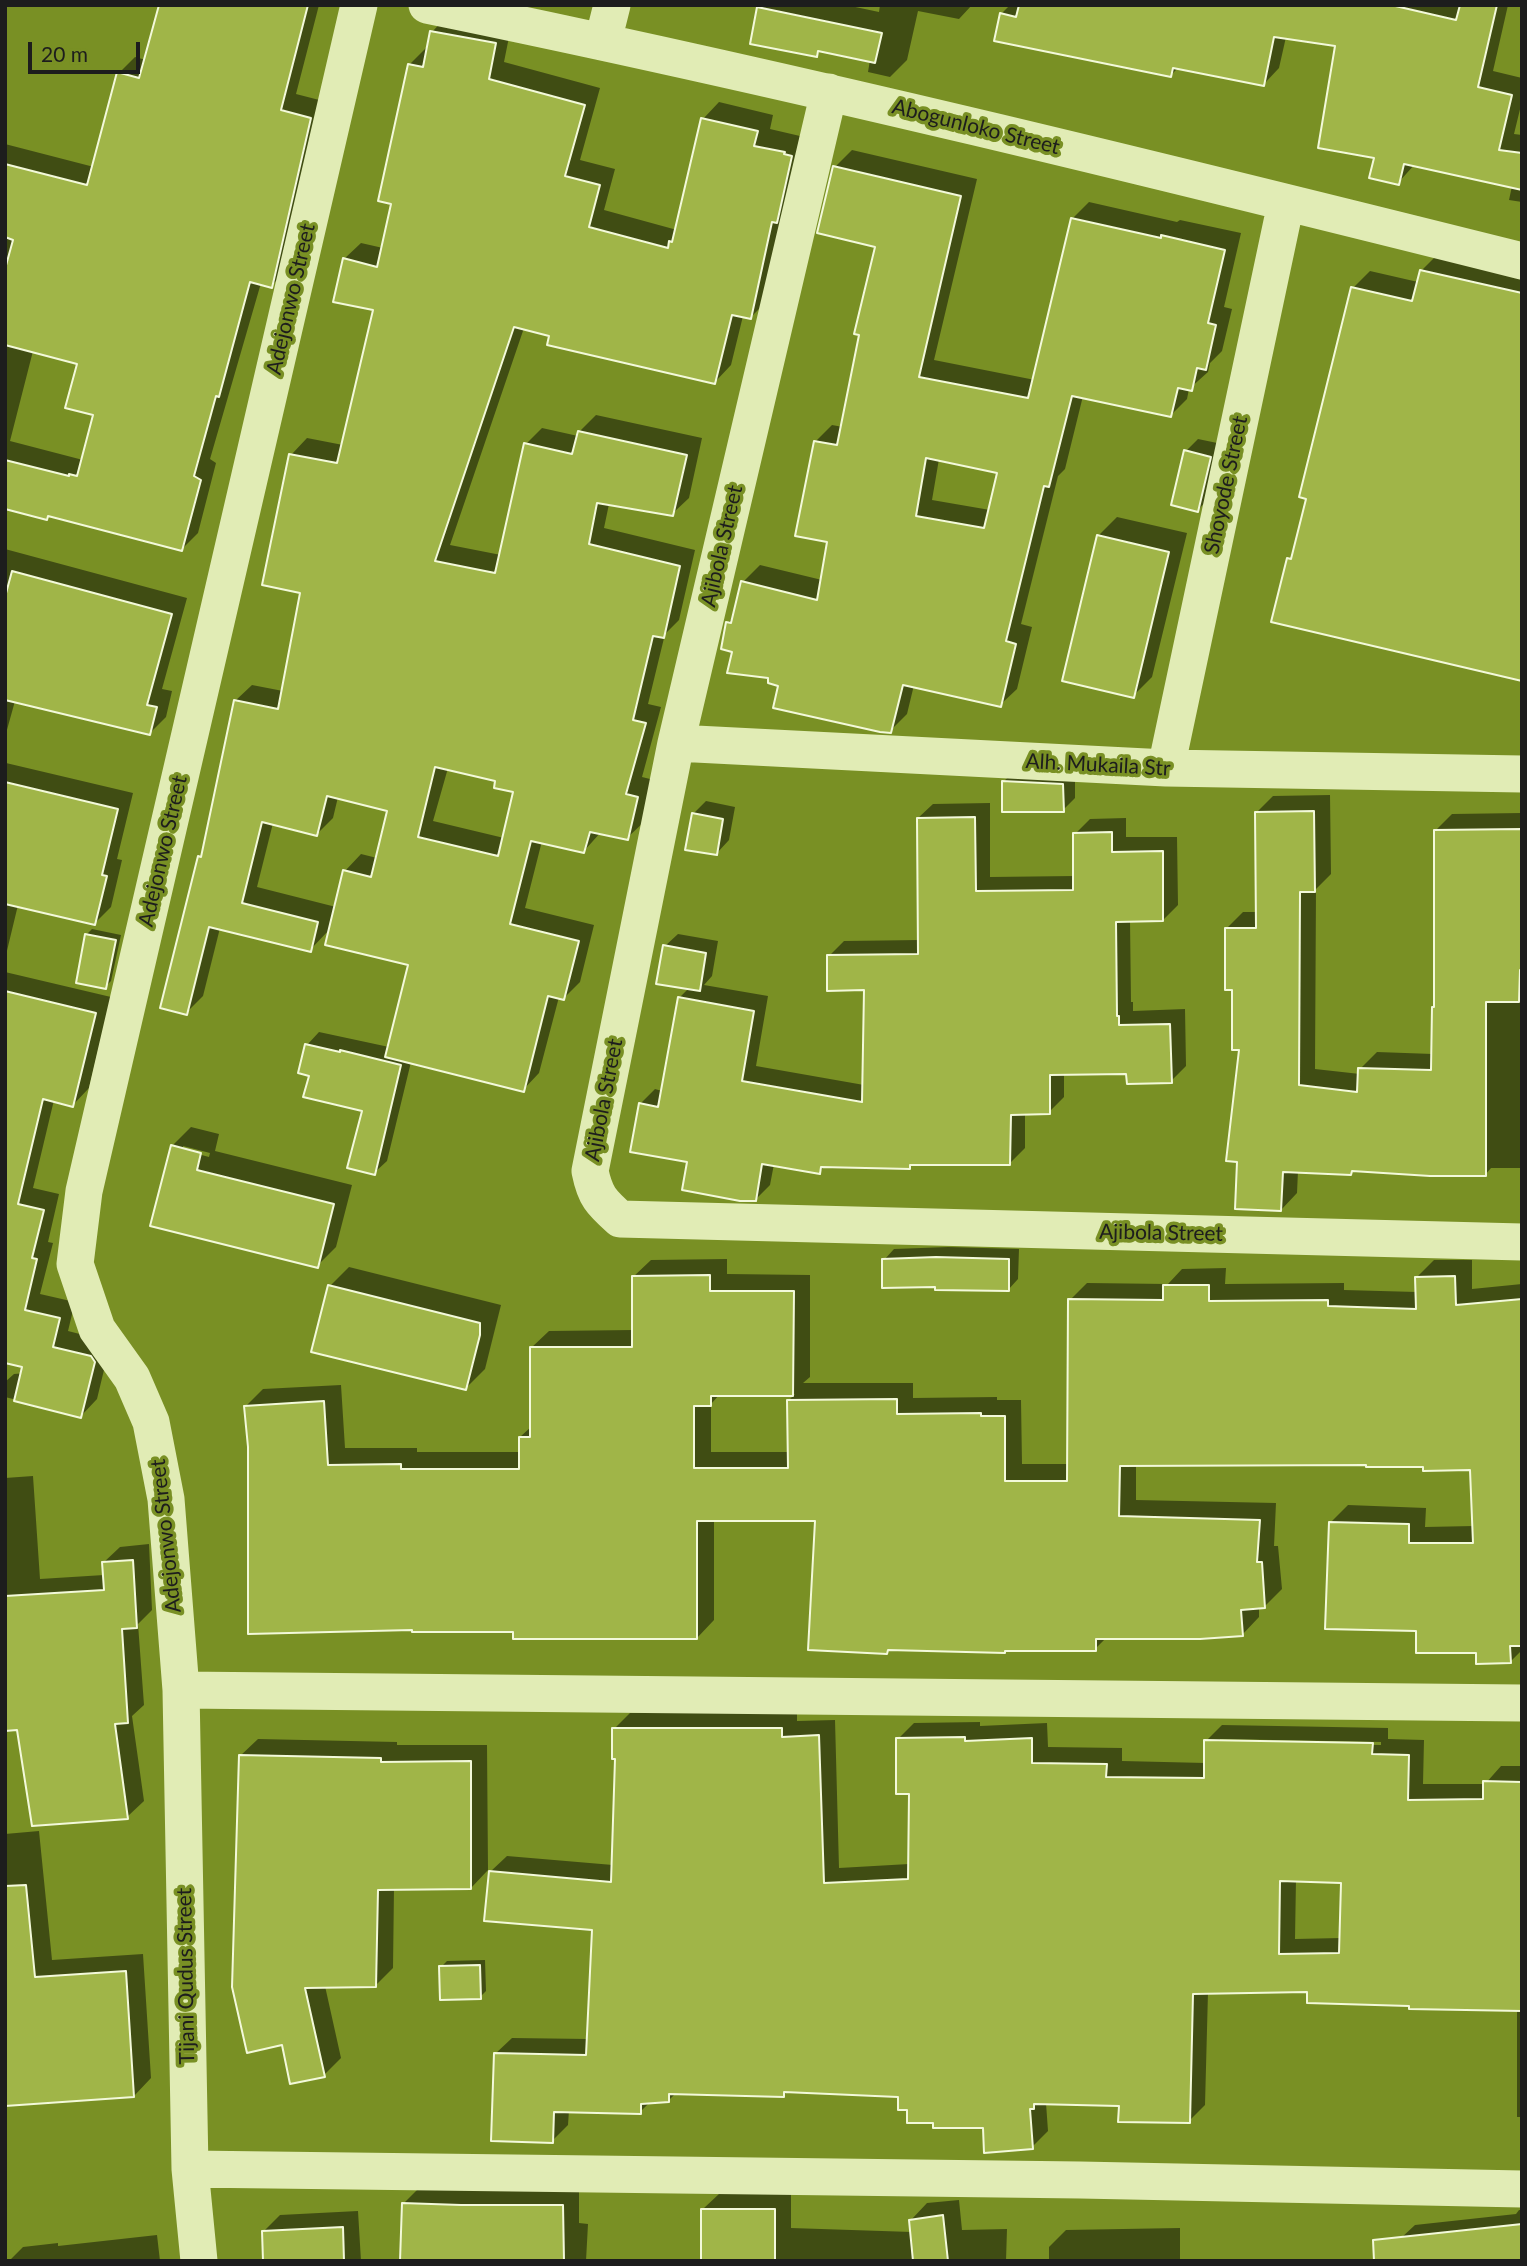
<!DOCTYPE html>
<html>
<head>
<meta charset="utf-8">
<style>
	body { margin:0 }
	#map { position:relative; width:1527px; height:2266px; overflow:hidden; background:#799024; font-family:Lato,sans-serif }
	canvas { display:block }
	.frame { position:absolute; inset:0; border:7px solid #1d1d1d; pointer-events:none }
	.scale { position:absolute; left:28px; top:42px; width:112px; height:32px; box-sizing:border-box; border:4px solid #1d1d1d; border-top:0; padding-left:9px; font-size:21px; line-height:24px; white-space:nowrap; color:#1d1d1d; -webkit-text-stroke:5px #799024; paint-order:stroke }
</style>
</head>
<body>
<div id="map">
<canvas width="1527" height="2266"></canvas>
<div class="frame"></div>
<div class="scale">20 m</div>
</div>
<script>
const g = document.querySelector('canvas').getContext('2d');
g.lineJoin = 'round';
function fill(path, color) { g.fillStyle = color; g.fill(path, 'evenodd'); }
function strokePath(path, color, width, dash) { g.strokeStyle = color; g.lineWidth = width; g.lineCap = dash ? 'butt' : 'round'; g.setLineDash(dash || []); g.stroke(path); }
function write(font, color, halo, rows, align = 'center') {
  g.font = font + ' Lato,sans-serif'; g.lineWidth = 7; g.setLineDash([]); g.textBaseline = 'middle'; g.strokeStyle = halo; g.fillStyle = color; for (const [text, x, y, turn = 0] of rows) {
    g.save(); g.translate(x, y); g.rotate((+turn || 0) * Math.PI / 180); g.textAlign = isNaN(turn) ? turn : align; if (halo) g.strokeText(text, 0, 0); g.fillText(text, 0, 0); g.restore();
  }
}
fill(new Path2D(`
	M161 5H319L296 94 327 102 288 269 271 286 261 283 210 459 216 463 198 533 181 550 50 514 46 518 5 507V144L94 167 119 73 135 57 146 60ZM33 351 79 363 96 414 83 460 10 441Z
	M761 5H846L879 12 880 5H972L959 19 918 11 907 60 890 77 868 72 870 60 821 50 816 55 759 8Z
	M1010 5H1508L1493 71 1522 78V101L1514 134 1522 135V202L1509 200 1512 186 1415 164 1398 183 1376 156 1337 45 1286 37 1279 68 1264 84 1179 67 1171 75 1001 14Z
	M448 15 511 27 504 62 600 88 580 160 615 169 604 210 677 230 703 119 719 102 773 115 770 129 800 136 767 301 751 317 743 316 731 365 715 382 524 328 450 545 501 555 526 444 542 428 578 436 580 431 596 415 702 438 689 498 672 514 609 504 604 528 695 550 679 620 665 634 648 704 661 707 642 777 654 780 644 822 627 838 601 832 584 851 542 841 525 908 594 925 580 982 564 998 559 997 539 1073 523 1090 411 1062 387 1161 374 1173 364 1110 311 1075 307 1045 319 1032 389 1047 410 964 330 929 310 950 220 928 203 996 186 1013 200 857 203 854 235 701 252 685 283 691 302 591 291 455 307 438 343 445 375 309 344 259 361 243 383 248 393 203 409 65 426 48 428 49 432 32ZM448 768 497 779 515 791 504 838 433 821ZM338 797 389 810 377 858 361 854 345 871 336 907 257 887 273 823 317 834 333 818Z
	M852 150 977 179 934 360 1035 380 1072 219 1089 202 1177 222 1180 220 1241 233 1224 307 1232 309 1222 351 1210 363 1208 372 1189 389 1187 399 1170 416 1083 396 1065 469 1058 476 1021 624 1032 627 1017 689 1000 705 914 685 907 714 890 731 781 685 734 650 728 623 735 616 743 582 760 565 822 580 829 540 815 442 832 425 843 427 877 246 835 167ZM939 459 999 471 990 510 932 500Z
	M1438 254 1522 269V680L1289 559 1295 553 1353 288 1370 271 1418 282 1421 271Z
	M1198 439 1222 444 1210 497 1198 510 1186 451Z
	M1117 517 1187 533 1152 677 1133 696 1098 536Z
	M5 549 187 598 162 689 172 691 166 717 150 733 15 701 5 737Z
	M5 759H7L6 763 133 793 117 859 122 860 111 907 95 923 18 905 5 959Z
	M1017 769 1075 772V798L1063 810 1004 781Z
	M1330 795 1331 874 1316 889 1315 1069 1360 1074V1069L1377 1052 1433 1054 1435 1006 1436 830 1452 814 1522 813V1168H1491L1485 1175 1354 1169 1351 1173 1298 1171 1297 1193 1281 1210 1241 1048 1226 929 1243 912H1257L1256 813 1273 796Z
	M706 801 735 807 729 840 717 853 693 814Z
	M990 803V877L1075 876V834L1090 819 1126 818V837H1177L1178 905 1163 920H1130L1131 1002H1133V1011L1185 1009 1186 1066 1171 1081 1128 1073H1064V1097L1049 1112 1025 1113V1148L1010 1163H913L910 1167 826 1165 819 1172 774 1164 770 1185 755 1200 689 1161 640 1104 655 1089 662 1091 679 998 690 987 665 946 678 934 718 941 712 976 704 985 768 996 756 1066 864 1085 866 989 829 956 844 941 919 940 918 818 933 804Z
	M92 929 121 935 111 981 105 987 86 935Z
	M5 972 111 997 89 1088 73 1105 54 1100 33 1188 59 1194 48 1242 53 1243 40 1294 75 1302 68 1331 107 1341 110 1345 97 1399 81 1416 5 1397V1382L14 1374 39 1372 5 1363Z
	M191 1127 219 1134 215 1151 352 1185 336 1247 317 1266 153 1225 172 1146ZM183 1146 210 1153 209 1157 183 1150Z
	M948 1247 1019 1249 1018 1279 1008 1290 937 1285 884 1260 894 1249Z
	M727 1259V1274L810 1275V1377L803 1383H913V1398L997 1397V1400H1021L1022 1464H1069L1070 1300 1087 1283 1168 1284 1182 1269 1226 1268 1225 1284 1344 1283V1290L1417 1292V1277L1434 1260H1472V1289L1522 1284V1650L1510 1662 1418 1630 1330 1523 1348 1505 1426 1508 1425 1527 1474 1526 1472 1468 1368 1464 1136 1465V1500L1276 1503 1274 1546H1278L1282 1589 1265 1606 1259 1607V1617L1242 1635 1107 1637 1095 1649H890L887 1652 817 1519H714V1620L697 1638 515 1631 250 1447 246 1406 263 1389 341 1385 345 1448H417V1452H521L520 1437 532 1426 531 1348 549 1331 633 1330V1277L651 1260ZM720 1394H795L789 1400V1452H711V1404Z
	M349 1267 501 1305 485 1369 466 1388 330 1286Z
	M33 1476 40 1579 104 1575 103 1563 120 1547 149 1544 152 1610 138 1624 144 1705 132 1716 144 1801 127 1817 18 1728 5 1729V1478Z
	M630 1713H797V1721L835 1720 839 1868 909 1864 910 1792 898 1739 914 1723 980 1722V1726L1047 1723 1048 1747 1122 1748V1761L1206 1763V1741L1222 1725 1388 1728V1739L1424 1740 1423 1784H1485L1501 1766H1522V2117H1517V2009L1411 2004 1309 1990 1208 1992 1205 2105 1189 2121 1120 2105 1046 2103 1048 2131 1032 2147 984 2126 935 2121 909 2108 900 2095 788 2091 784 2095 676 2093 668 2101H651L640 2112 569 2110 568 2125 552 2141 495 2054 512 2038 589 2039 593 1928 490 1872 507 1856 613 1865 617 1757 614 1729ZM1220 1739 1381 1742V1745L1220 1742ZM1296 1879 1343 1881 1341 1938 1295 1939Z
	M258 1739 397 1742V1745H487L488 1870 471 1888H394L393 1968 376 1985 325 1986 341 2058 324 2075 240 1756Z
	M39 1831 52 1960 143 1954 151 2078 134 2096 5 2104V1834Z
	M485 1960 486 1991 480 1997 441 1967 447 1961Z
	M420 2187 579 2189V2223L588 2224 586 2261H402L403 2204Z
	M720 2193H791V2228L912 2232 911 2220 927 2203 959 2200 962 2230 1007 2229 1006 2261H702L703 2209Z
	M1519 2210H1522V2261L1401 2238 1415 2225 1516 2214Z
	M358 2211 361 2261H265L264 2231 280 2215Z
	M1180 2228V2261H1049V2247L1066 2230Z
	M157 2235 160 2261H9L23 2247 58 2243V2246Z`), '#0007');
const building = new Path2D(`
	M159 5H308L281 110 311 118 272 288 250 282 219 397 216 396 194 476 201 480 182 551 48 516 47 520 5 509V460L69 476V474L77 476 93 415 65 408 77 364 5 345V269L13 240 5 237V164L87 185 117 72 139 78Z
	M1019 5H1391L1456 20 1460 5H1497L1478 87 1512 95 1499 150 1522 153V190L1404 164 1399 185 1369 178 1374 158 1318 148 1335 46 1274 37 1264 86 1173 68 1171 77 994 41 1000 13 1016 17Z
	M757 7 882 33 875 63 818 51 817 57 750 44Z
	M430 31 496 43 489 79 585 105 565 176 600 185 589 227 668 248 669 241 672 242 701 118 758 131 754 146 785 152 784 154 792 156 777 223 772 222 751 319 732 315 715 384 547 345 549 336 514 327 435 561 495 573 524 443 572 454 578 431 687 455 673 516 597 503 589 544 680 566 664 638 653 636 633 720 646 723 626 794 638 797 628 840 590 832 584 853 531 841 510 924 579 941 564 1000 548 996 524 1092 385 1057 408 965 325 945 343 870 371 877 387 811 327 796 317 836 262 822 242 903 318 922 311 952 209 927 187 1015 160 1008 198 856 201 857 234 700 278 709 300 593 262 585 289 454 337 463 373 310 333 302 343 258 377 267 391 204 378 201 408 64 423 67ZM435 767 495 781 494 788 513 792 498 856 418 837Z
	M833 166 961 196 919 377 1028 398 1071 218 1161 238V235L1225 250 1208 323 1216 325 1206 370 1197 368 1192 391 1178 388 1171 417 1072 396 1049 487 1044 486 1006 641 1016 644 1001 707 903 685 891 733 880 732 773 708 778 686 768 683V678L727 673 732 652 721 649 726 622 731 623 741 581 817 600 827 542 795 536 814 441 837 445 859 335 854 334 875 247 817 233ZM926 458 997 473 984 528 916 516Z
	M1420 270 1522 293V681L1271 622 1287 558 1291 559 1306 499 1299 497 1351 287 1412 301Z
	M1184 450 1211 457 1198 512 1171 505Z
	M1097 535 1169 552 1134 698 1062 681Z
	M12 571 172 614 147 705 157 707 150 735 5 700V597Z
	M1002 781 1063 784 1064 812H1002Z
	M5 782 118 809 102 875 107 876 95 925 5 904Z
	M1314 811 1315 892H1300L1299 1085 1357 1092 1358 1068 1431 1070 1432 1007H1434V830L1522 829V970H1520L1519 1002H1486V1176H1430L1352 1171 1351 1175 1283 1172 1281 1211 1235 1209 1237 1162 1226 1161 1239 1050H1232V990H1225V928H1256L1255 812Z
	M692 813 723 819 717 855 685 850Z
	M975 817 976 891 1073 890V833L1112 832V852L1163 851V921L1116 922 1117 1016H1119V1025L1170 1024 1172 1083 1127 1084 1126 1074 1050 1075V1114L1011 1115 1010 1165H910V1169L821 1167 820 1174 762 1164 756 1201H740L682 1190 687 1162 630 1152 639 1103 658 1107 678 997 754 1011 742 1081 862 1102 864 990 827 991V955L918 954 917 818Z
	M85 934 116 940 106 989 76 983Z
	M663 945 706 953 700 991 656 984Z
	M5 991 96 1013 73 1107 43 1099 18 1204 44 1210 32 1258 37 1259 25 1310 60 1318 53 1347 91 1356 95 1362 81 1418 14 1401 22 1367 5 1363Z
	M305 1044 340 1052V1050L401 1065 375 1175 347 1168 362 1111 303 1097 309 1076 298 1073Z
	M171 1145 201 1153 197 1170 334 1204 318 1268 150 1226Z
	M936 1257 1009 1259V1291L935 1290V1287L882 1288V1259Z
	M710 1275V1291H794L793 1396H711V1406H694V1468H788L787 1400 897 1399V1414L981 1413V1416H1005V1481H1067L1068 1299 1163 1300V1285H1209V1301L1328 1300V1306L1416 1309 1415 1277 1455 1276 1456 1305 1522 1299V1646H1510L1511 1663 1476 1664V1653H1416V1631L1325 1629 1329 1522 1409 1524V1543H1473L1470 1470 1423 1471V1467H1366V1465L1120 1466 1119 1516 1260 1520 1257 1562H1262L1265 1608 1241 1610 1243 1636 1200 1639H1096V1651H1005V1653L888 1650 887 1654 808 1650 815 1521H697V1639H513V1632H412V1630L248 1634V1447L244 1406 324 1401 328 1465 401 1464V1469H519V1437H530V1347H632V1276Z
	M328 1285 480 1323V1335L466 1390 311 1352Z
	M133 1560 137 1628 122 1629 128 1723 115 1724 128 1819 32 1826 17 1730 5 1731V1596L104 1590 102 1562Z
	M612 1728H782V1737L819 1735 824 1883 908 1879 909 1794H896V1738L965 1737V1741L1032 1738V1763L1107 1764 1106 1777 1204 1778V1740L1373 1743 1372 1754 1409 1755 1408 1800 1483 1799V1781L1522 1782V2011L1409 2009V2006L1307 2003V1992L1193 1994 1190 2123 1118 2122 1119 2106 1034 2104V2109H1030L1033 2149 984 2153 983 2128H933V2123H907V2110H898V2097L784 2092V2097L669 2094V2102L641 2104V2114L554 2112 553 2143 491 2141 494 2053 586 2055 592 1930 484 1921 489 1871 611 1882 615 1759H612ZM1280 1881 1341 1883 1339 1953 1279 1954Z
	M239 1755 381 1758V1762L471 1761V1889L378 1890 376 1987 305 1988 325 2077 290 2084 282 2045 247 2053 232 1987Z
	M26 1885 35 1977 126 1971 134 2097 5 2106V1886Z
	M480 1965 481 1999 440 2000 439 1966Z
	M402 2203 461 2205H563L564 2261H400Z
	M701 2209H775V2261H701Z
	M943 2215 948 2261H913L909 2220Z
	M1522 2224V2261H1374L1373 2240Z
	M343 2227 344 2261H263L262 2231Z`);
fill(building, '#a0b548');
strokePath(building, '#f3f9da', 2);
strokePath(new Path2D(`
	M427 5C794 80 1158 170 1522 261
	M603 41 612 5
	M829 92 676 743 590 1171C595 1196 601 1202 620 1219L1522 1242
	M676 743 1166 768 1522 774
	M1166 768 1286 203
	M181 1690 1522 1703
	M190 2169 1080 2180 1522 2189
	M199 2261 190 2169 181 1690 166 1499 151 1422 132 1378 97 1329 75 1264 84 1191 359 5`), '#e1ecb5', 37);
write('21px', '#1d1d1d', '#799024', [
	["Abogunloko Street",976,127,14],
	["Adejonwo Street",291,299,-77],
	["Shoyode Street",1226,485,-78],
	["Ajibola Street",722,546,-77],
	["Alh. Mukaila Str",1098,765,3],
	["Adejonwo Street",163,851,-77],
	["Ajibola Street",604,1100,-79],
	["Ajibola Street",1161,1233,1],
	["Adejonwo Street",166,1536,-96],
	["Tijani Qudus Street",186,1976,-91]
]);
</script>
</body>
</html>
